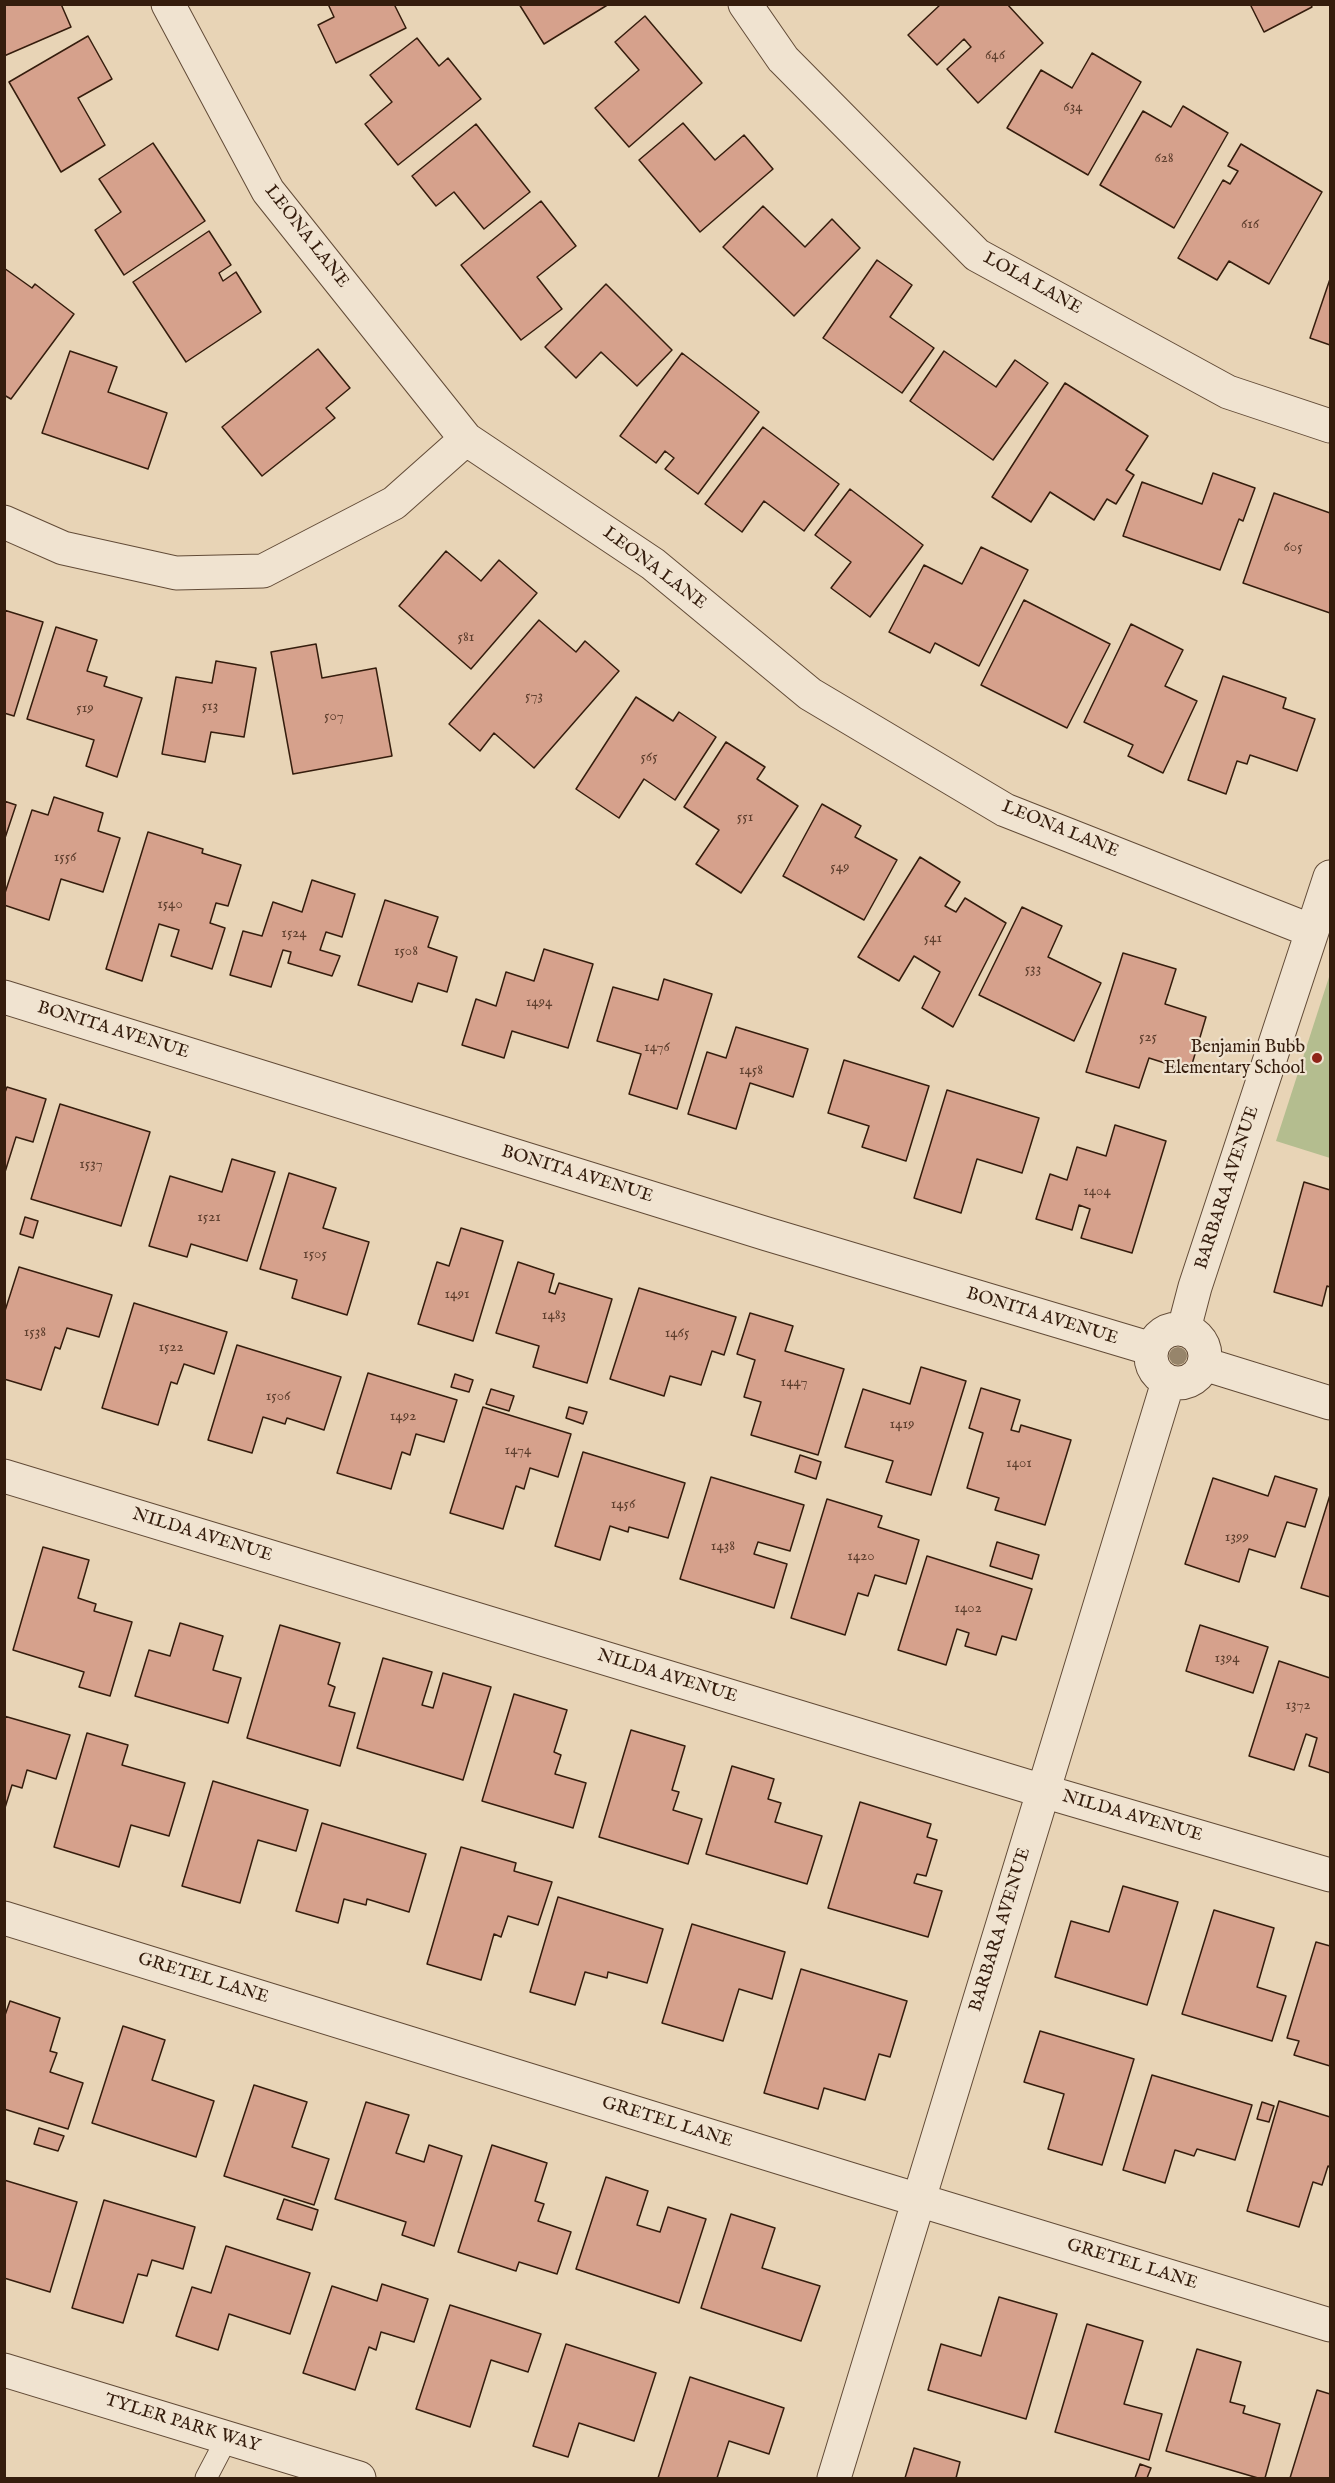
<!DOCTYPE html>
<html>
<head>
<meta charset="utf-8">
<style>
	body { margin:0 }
	#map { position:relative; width:1335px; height:2483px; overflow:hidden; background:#e8d4b6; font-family:"IM FELL English",serif }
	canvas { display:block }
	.frame { position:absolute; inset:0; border:6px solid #351d0d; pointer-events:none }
</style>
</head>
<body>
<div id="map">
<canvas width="1335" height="2483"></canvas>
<div class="frame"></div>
</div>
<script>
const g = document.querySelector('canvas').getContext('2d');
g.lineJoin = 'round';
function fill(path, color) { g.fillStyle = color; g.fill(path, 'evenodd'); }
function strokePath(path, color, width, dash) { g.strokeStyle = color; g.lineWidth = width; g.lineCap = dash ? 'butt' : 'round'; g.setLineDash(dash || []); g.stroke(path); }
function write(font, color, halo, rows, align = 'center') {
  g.font = font + ' "IM FELL English",serif'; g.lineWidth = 4.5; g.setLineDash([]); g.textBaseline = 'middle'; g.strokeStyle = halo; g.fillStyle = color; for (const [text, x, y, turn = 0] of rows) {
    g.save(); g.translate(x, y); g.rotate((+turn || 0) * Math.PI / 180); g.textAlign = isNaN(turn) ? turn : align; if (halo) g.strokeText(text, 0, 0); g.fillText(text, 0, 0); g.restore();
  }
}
fill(new Path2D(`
	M1330 974V1158L1276 1141Z`), '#b4bd8f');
const building = new Path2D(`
	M4 4H61L71 27 4 56Z
	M328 4H394L406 28 336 63 318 25 334 17Z
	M519 4H609L544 44Z
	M941 4H1007L1043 43 978 103 947 69 971 47 964 39 937 65 908 35Z
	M1250 4H1310L1312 7 1264 32Z
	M645 16 702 83 629 147 595 108 639 70 615 42Z
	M88 36 112 79 78 98 105 145 61 172 9 82Z
	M417 38 439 66 448 58 481 99 398 165 365 124 392 102 370 75Z
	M1092 53 1141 82 1088 175 1007 128 1041 70 1072 88Z
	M1183 106 1228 133 1174 228 1100 185 1143 111 1171 127Z
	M683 123 715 160 744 135 773 169 700 232 639 160Z
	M476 124 530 192 484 229 454 192 436 206 412 176Z
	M153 143 205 221 124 275 95 230 121 212 99 179Z
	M1241 144 1322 192 1269 284 1229 261 1217 280 1178 258 1223 180 1230 184 1238 171 1228 166Z
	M541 201 576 246 537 277 562 309 521 340 461 265Z
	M763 206 805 247 832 219 860 248 794 316 723 247Z
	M209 231 231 265 219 273 223 281 236 272 261 312 186 362 133 282Z
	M877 260 912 285 890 317 934 348 902 393 823 338Z
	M4 268 32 288 35 284 74 314 11 399 4 395Z
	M1330 279V345L1310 338Z
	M606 284 672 350 637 386 601 352 576 378 545 347Z
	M318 349 350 388 326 408 335 418 262 476 222 427Z
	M70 351 117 367 108 392 167 413 148 469 42 433Z
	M944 351 996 387 1015 360 1048 383 993 460 910 401Z
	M682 353 759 412 698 494 665 469 674 458 665 451 656 463 620 436Z
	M1065 383 1148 436 1126 470 1134 475 1116 504 1107 499 1094 520 1050 492 1031 522 992 497Z
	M763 427 839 484 804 531 764 501 742 532 705 504Z
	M1213 473 1255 488 1243 521 1239 519 1220 570 1123 536 1142 482 1202 504Z
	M850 489 923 545 870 617 831 588 851 562 815 535Z
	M1274 493 1330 513V613L1243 583Z
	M981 547 1028 570 979 666 935 643 930 653 889 632 924 565 962 584Z
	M446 551 481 581 499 560 537 593 471 669 399 606Z
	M1024 600 1110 644 1067 728 981 685Z
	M4 610 43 622 14 716 4 713Z
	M539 620 576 652 585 641 619 671 534 768 494 733 480 751 449 724Z
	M1131 624 1183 650 1165 686 1197 701 1163 773 1128 756 1133 745 1084 722Z
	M56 627 97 640 87 671 107 677 104 686 142 698 117 777 86 766 94 740 27 719Z
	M316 644 322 678 376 668 392 756 293 774 271 652Z
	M216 661 256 668 244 737 211 732 205 762 162 754 176 677 212 683Z
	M1223 676 1286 698 1283 708 1315 719 1297 771 1250 755 1247 764 1237 761 1226 794 1188 780Z
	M636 697 673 721 679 712 716 737 675 800 644 779 619 818 576 789Z
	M726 742 765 767 757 779 798 806 741 893 696 864 719 830 684 807Z
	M54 797 103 813 98 831 120 838 103 892 61 879 49 920 4 905V896L32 810 48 815Z
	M4 801 16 805 4 841Z
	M822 804 861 826 855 837 897 860 864 920 783 876Z
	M148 832 203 849 202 853 241 865 228 906 216 903 210 923 225 928 212 969 171 956 179 930 159 924 142 981 106 969Z
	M920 857 960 882 945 906 956 912 965 898 1006 923 953 1027 922 1008 940 972 914 956 899 981 858 957Z
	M312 880 355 894 342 937 326 932 320 950 340 956 332 976 288 963 291 952 283 950 271 987 230 975 243 931 262 936 273 902 302 912Z
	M385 900 438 917 428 947 457 957 447 992 418 983 412 1002 358 985Z
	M1022 907 1062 926 1048 957 1101 983 1074 1041 979 995Z
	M544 949 593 964 568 1048 512 1031 504 1058 462 1045 476 999 496 1006 506 972 534 981Z
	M1123 953 1176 969 1165 1004 1206 1017 1190 1071 1149 1058 1139 1088 1086 1072Z
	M664 979 712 994 677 1109 629 1094 641 1054 597 1041 613 987 658 1000Z
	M736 1027 808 1049 793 1097 750 1083 736 1129 688 1114 707 1052 726 1058Z
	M844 1060 929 1086 906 1161 862 1147 869 1126 828 1113Z
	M7 1087 46 1099 33 1142 16 1137 5 1172 4 1095Z
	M947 1090 1039 1118 1022 1173 977 1159 961 1213 914 1198Z
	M60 1104 150 1132 121 1226 31 1199Z
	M1115 1125 1166 1141 1132 1253 1081 1238 1090 1209 1079 1205 1072 1230 1036 1219 1050 1174 1067 1180 1077 1147 1106 1156Z
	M232 1159 275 1172 247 1261 191 1244 187 1257 149 1246 170 1176 222 1192Z
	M289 1173 336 1188 323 1228 369 1242 347 1315 292 1298 297 1280 260 1269Z
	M1304 1182 1330 1190V1287L1327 1286 1322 1306 1274 1292Z
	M25 1217 38 1221 33 1238 20 1234Z
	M461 1228 503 1241 473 1341 418 1324 437 1262 449 1266Z
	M518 1262 554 1274 549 1292 555 1294 559 1283 612 1299 587 1383 533 1367 539 1346 496 1333Z
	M19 1267 112 1295 99 1337 67 1328 60 1349 55 1347 41 1390 4 1379V1314Z
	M639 1288 736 1317 724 1355 712 1351 701 1385 670 1376 664 1396 610 1379Z
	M134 1303 227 1332 214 1374 184 1364 177 1384 171 1382 158 1425 102 1408Z
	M750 1313 793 1326 785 1351 844 1369 818 1455 751 1435 761 1402 744 1397 755 1360 737 1354Z
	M237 1345 341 1377 324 1430 287 1418 285 1424 263 1417 252 1453 208 1440Z
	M921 1367 966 1381 931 1495 886 1482 893 1461 845 1447 863 1389 910 1404Z
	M368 1373 457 1400 444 1442 416 1434 410 1455 402 1452 391 1489 337 1473Z
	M455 1374 473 1380 469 1392 451 1387Z
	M981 1388 1020 1400 1011 1430 1019 1432 1021 1425 1071 1440 1045 1525 995 1510 999 1498 967 1488 983 1433 969 1428Z
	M491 1389 514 1396 509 1411 486 1404Z
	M483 1407 571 1434 558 1477 530 1468 524 1489 516 1486 503 1529 450 1513Z
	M569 1407 587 1412 583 1424 566 1418Z
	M583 1452 685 1483 668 1538 629 1527 628 1532 610 1526 600 1560 555 1546Z
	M800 1455 821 1462 816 1479 795 1472Z
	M1275 1476 1317 1489 1305 1527 1287 1522 1275 1557 1249 1549 1239 1582 1185 1564 1213 1478 1268 1496Z
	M711 1477 804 1505 790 1551 758 1542 754 1554 787 1564 774 1608 680 1579Z
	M1330 1495V1597L1301 1588Z
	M827 1499 882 1516 878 1527 919 1540 906 1584 875 1575 868 1596 858 1593 845 1635 791 1618Z
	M997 1542 1039 1555 1032 1579 990 1566Z
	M43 1547 89 1560 78 1598 96 1604 94 1611 132 1622 110 1696 79 1687 84 1672 13 1650Z
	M927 1556 1032 1589 1016 1640 1002 1636 996 1655 965 1646 969 1633 957 1629 946 1665 898 1650Z
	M180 1623 223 1636 213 1670 241 1678 228 1723 135 1696 149 1650 170 1656Z
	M280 1625 340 1643 328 1684 335 1687 329 1706 355 1713 340 1766 247 1738Z
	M1200 1625 1268 1647 1253 1693 1186 1671Z
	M383 1658 432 1672 422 1705 433 1708 443 1673 491 1687 463 1780 357 1748Z
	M1279 1661 1330 1678V1773L1309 1766 1317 1738 1306 1734 1294 1770 1249 1756Z
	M514 1694 567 1710 554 1752 561 1755 555 1774 586 1783 573 1828 482 1801Z
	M4 1716 70 1735 56 1779 27 1770 22 1788 12 1785 4 1811Z
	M631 1730 685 1746 672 1790 679 1792 673 1810 702 1819 688 1864 599 1837Z
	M87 1733 128 1745 122 1765 185 1783 169 1836 131 1825 119 1867 54 1847Z
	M732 1766 774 1779 768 1799 781 1803 775 1822 822 1836 807 1884 706 1854Z
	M213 1781 308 1810 296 1851 258 1840 240 1903 182 1886Z
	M860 1802 931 1824 927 1837 937 1840 926 1876 917 1874 914 1883 942 1891 928 1937 828 1908Z
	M322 1823 426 1854 409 1912 367 1899 366 1905 344 1899 338 1923 296 1911Z
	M461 1847 516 1863 514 1871 552 1882 538 1925 508 1916 501 1937 494 1934 481 1980 427 1964Z
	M1123 1886 1178 1902 1147 2005 1055 1977 1071 1921 1109 1932Z
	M558 1897 663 1929 647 1983 608 1972 607 1978 585 1972 575 2005 530 1992Z
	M1214 1910 1274 1928 1257 1987 1286 1996 1272 2041 1182 2014Z
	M692 1924 785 1952 772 1999 739 1989 723 2041 662 2023Z
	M1316 1942 1330 1946V2066L1294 2055 1299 2041 1287 2038Z
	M801 1969 907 2001 890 2057 879 2054 865 2100 824 2088 818 2109 764 2093Z
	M10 2001 60 2018 50 2051 57 2053 50 2072 83 2083 68 2129 4 2109V2018Z
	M123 2026 165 2040 152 2080 214 2101 196 2157 92 2123Z
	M1040 2031 1134 2059 1102 2165 1048 2149 1064 2094 1024 2082Z
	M1152 2075 1252 2105 1235 2160 1197 2149 1194 2156 1175 2150 1165 2183 1123 2170Z
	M254 2085 307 2102 292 2147 329 2159 314 2205 224 2176Z
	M1279 2101 1330 2117V2167L1328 2166 1322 2185 1313 2182 1299 2227 1247 2211Z
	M366 2102 409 2115 396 2153 424 2162 429 2145 462 2156 434 2246 402 2235 406 2222 335 2199Z
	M1262 2102 1274 2106 1269 2122 1257 2119Z
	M39 2128 64 2136 58 2151 34 2144Z
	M492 2145 547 2163 535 2201 544 2204 538 2221 571 2232 557 2274 519 2262 516 2271 458 2252Z
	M606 2177 648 2191 637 2225 660 2232 668 2207 706 2219 679 2303 576 2269Z
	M4 2180 77 2202 50 2292 4 2278Z
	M284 2199 318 2210 312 2230 277 2219Z
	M104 2200 195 2227 183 2269 152 2260 147 2276 138 2274 123 2323 72 2308Z
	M731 2214 775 2228 762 2268 820 2286 801 2341 701 2308Z
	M226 2246 310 2273 290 2334 229 2314 218 2350 176 2336 192 2287 211 2293Z
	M382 2284 428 2299 414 2342 381 2332 376 2350 369 2347 355 2390 303 2373 332 2286 377 2301Z
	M999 2297 1057 2314 1026 2419 928 2390 941 2344 981 2356Z
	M450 2305 541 2334 528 2372 491 2360 470 2427 416 2409Z
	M1087 2324 1143 2341 1124 2404 1162 2414 1149 2460 1055 2432Z
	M566 2344 656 2373 634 2441 579 2423 568 2457 533 2446Z
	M1197 2349 1241 2362 1230 2402 1245 2406 1243 2413 1280 2424 1265 2478H1258L1166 2451Z
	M690 2377 784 2408 769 2454 729 2441 717 2478H658Z
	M1317 2390 1330 2394V2478H1290Z
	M914 2448 960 2462 956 2478H959H905Z
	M1140 2464 1151 2468 1147 2478H1135Z`);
fill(building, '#d6a18c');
strokePath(building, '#351d0d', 1.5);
const lane = new Path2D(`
	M206 2478 227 2438`);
const street = new Path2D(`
	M168 4 268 191 466 439 653 564 810 694 1005 810 1312 931
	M745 4 783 59 977 255 1228 392 1330 426
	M4 522 63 548 176 573 263 571 394 503 466 439
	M4 997 767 1234 1152 1349
	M1151 1356a27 27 0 1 1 54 0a27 27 0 1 1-54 0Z
	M1184 1329 1195 1287 1330 877
	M1204 1364 1330 1403
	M4 1476 1043 1791 1330 1875
	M4 1918 856 2181 1330 2325
	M4 2370 359 2478
	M834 2478 1168 1382`);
strokePath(lane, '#624b37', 23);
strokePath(street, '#624b37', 35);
strokePath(lane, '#f0e3d0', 21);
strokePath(street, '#f0e3d0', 33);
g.fillStyle = '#97856b';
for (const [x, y] of [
	[1178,1356]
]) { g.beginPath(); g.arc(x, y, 9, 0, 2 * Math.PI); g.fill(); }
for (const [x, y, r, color] of [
	[1317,1058,6,"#8f2418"]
]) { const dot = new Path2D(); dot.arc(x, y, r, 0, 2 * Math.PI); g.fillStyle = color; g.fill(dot); strokePath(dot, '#f0e3d0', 2); }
write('15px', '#5d3e2d', null, [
	["646",995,56],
	["634",1073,108],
	["628",1164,159],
	["616",1250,225],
	["605",1293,548],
	["581",466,638],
	["573",534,697],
	["513",210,707],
	["519",85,709],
	["507",334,717],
	["565",649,758],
	["551",745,818],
	["1556",65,858],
	["549",840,868],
	["1540",170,905],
	["1524",294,934],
	["541",933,939],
	["1508",406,952],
	["533",1033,970],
	["1494",539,1003],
	["525",1148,1038],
	["1476",657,1048],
	["1458",751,1071],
	["1537",91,1165],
	["1404",1097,1192],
	["1521",209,1218],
	["1505",315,1255],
	["1491",457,1295],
	["1483",554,1316],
	["1538",35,1333],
	["1465",677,1334],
	["1522",171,1348],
	["1447",794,1383],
	["1506",278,1397],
	["1492",403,1417],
	["1419",902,1425],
	["1474",518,1451],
	["1401",1019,1464],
	["1456",623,1505],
	["1399",1237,1538],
	["1438",723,1547],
	["1420",861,1557],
	["1402",968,1609],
	["1394",1227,1659],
	["1372",1298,1706]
]);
write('18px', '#351d0d', '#f0e3d0', [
	["LEONA LANE",306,237,52],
	["LOLA LANE",1032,284,29],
	["LEONA LANE",654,569,37],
	["LEONA LANE",1060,830,22],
	["BONITA AVENUE",113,1031,17],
	["BONITA AVENUE",577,1175,17],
	["BARBARA AVENUE",1228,1188,-72],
	["BONITA AVENUE",1042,1317,17],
	["NILDA AVENUE",202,1536,17],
	["NILDA AVENUE",667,1677,17],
	["NILDA AVENUE",1132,1817,16],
	["BARBARA AVENUE",1001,1930,-73],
	["GRETEL LANE",203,1979,17],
	["GRETEL LANE",667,2123,17],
	["GRETEL LANE",1132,2265,17],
	["TYLER PARK WAY",182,2424,17]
]);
write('18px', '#351d0d', '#f0e3d0', [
	["Benjamin Bubb",1305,1048],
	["Elementary School",1305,1069]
], 'right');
</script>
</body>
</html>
